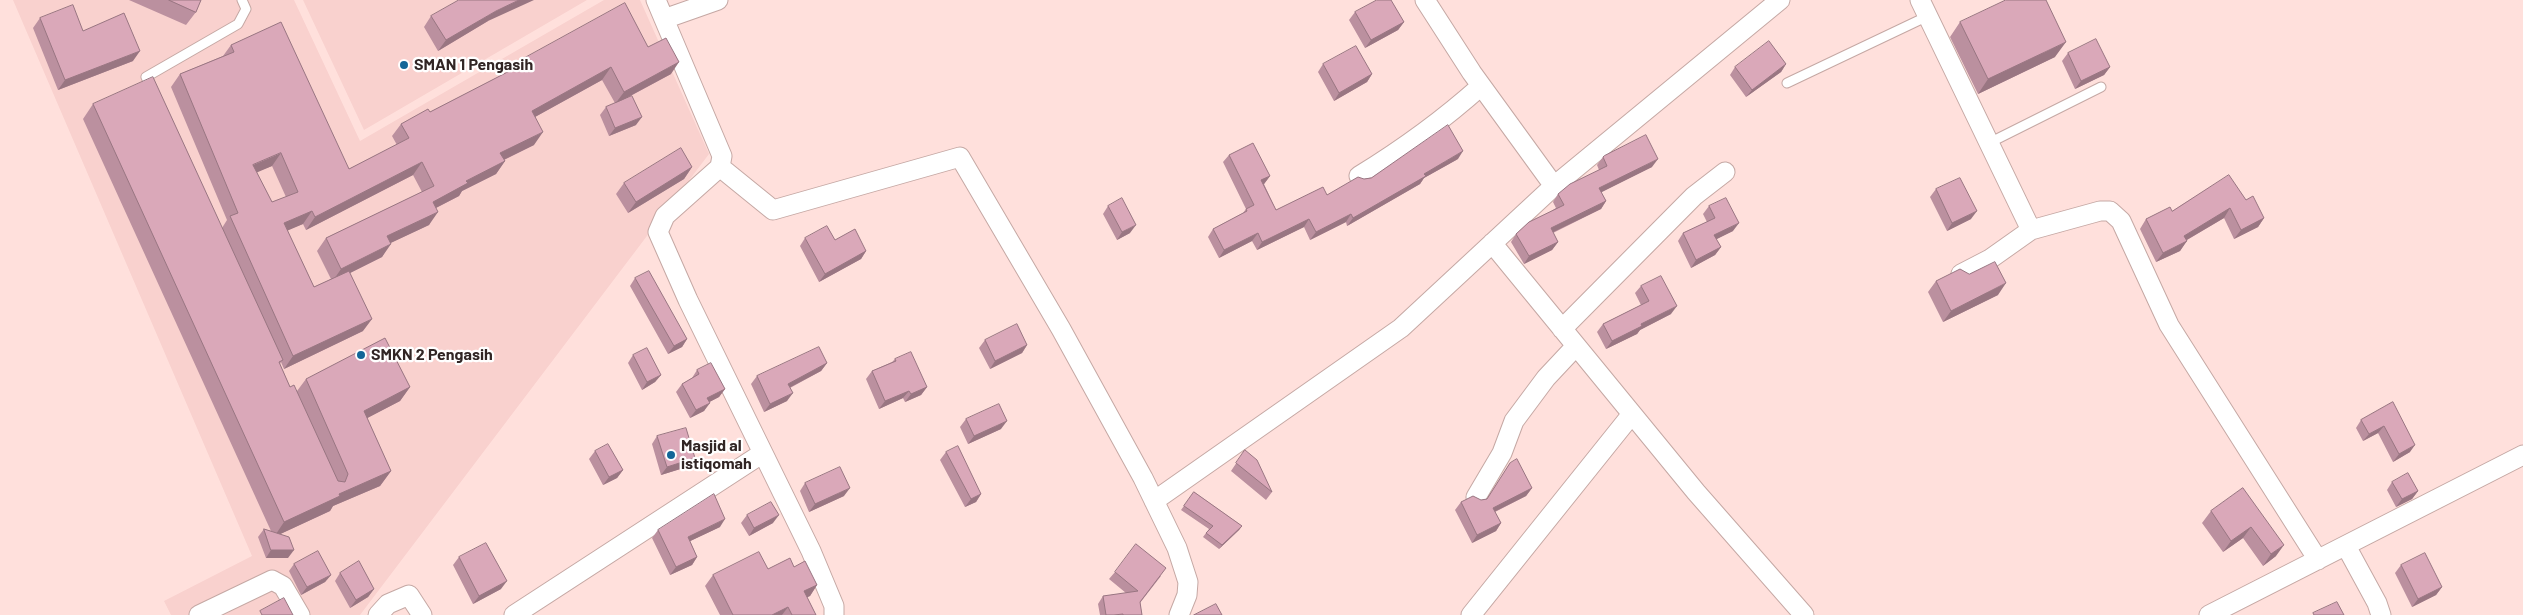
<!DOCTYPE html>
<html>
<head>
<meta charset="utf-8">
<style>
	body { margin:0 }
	canvas { display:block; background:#ffe0dc }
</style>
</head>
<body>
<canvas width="2523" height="615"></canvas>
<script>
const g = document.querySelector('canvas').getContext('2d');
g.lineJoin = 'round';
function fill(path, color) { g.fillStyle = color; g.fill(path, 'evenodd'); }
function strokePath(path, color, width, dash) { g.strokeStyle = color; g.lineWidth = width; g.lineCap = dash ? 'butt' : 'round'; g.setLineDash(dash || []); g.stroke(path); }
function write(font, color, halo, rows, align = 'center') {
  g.font = font + ' Barlow,sans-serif'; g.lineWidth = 4.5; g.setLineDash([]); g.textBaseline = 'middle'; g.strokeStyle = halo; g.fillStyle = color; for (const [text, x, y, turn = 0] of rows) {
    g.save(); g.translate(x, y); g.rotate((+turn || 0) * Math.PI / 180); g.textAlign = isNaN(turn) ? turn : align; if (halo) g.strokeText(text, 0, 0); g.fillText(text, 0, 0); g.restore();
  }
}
fill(new Path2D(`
	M13 0H294L360 141 604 0H640L709 154 360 615H171L164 601 252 556Z
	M303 0H587L364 130Z`), '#f9d1ce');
const lane = new Path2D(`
	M1787 83 1928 16
	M152 90 146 77 238 24 246 9 242 0
	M1989 143 2101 87`);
const street = new Path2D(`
	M656 0 664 19 718 0
	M1425 0 1472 73 1554 186
	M1920 0 2031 230
	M664 19 722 156 720 167 665 216 658 232 688 300 811 551 834 606V615
	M720 167 773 210 960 157 1061 329 1143 478 1177 548 1188 582 1187 595 1179 615
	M1359 176C1403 149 1443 120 1481 86
	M1492 243 1696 492 1804 615
	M1961 274 1990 259 2031 230 2100 211H2110L2121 221 2169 325 2318 560
	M1562 329 1694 196 1725 172
	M1476 497 1502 453 1514 421 1546 378 1576 346
	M1154 501 1401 328 1554 186 1780 0
	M2346 546 2377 603 2381 615
	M199 615 272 580 283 586 300 615
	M378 615 388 604 409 595 422 615
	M514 615 763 453
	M1471 615 1632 414
	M2209 615 2523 455`);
strokePath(lane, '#c5a8a4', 11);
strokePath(street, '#c5a8a4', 21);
strokePath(lane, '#fff', 9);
strokePath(street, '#fff', 19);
fill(new Path2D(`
	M129 0H201L196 12 186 25Z
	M1355 12 1404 22 1398 30 1365 48 1349 20Z
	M431 16 488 21 438 51 424 27Z
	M40 18 83 31 133 61 58 90 33 28Z
	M1960 22 2055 57 1978 94 1950 37Z
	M231 45 349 169 397 145 392 136 401 124 430 112 516 68 523 59 648 47 671 74 623 100 636 125 609 136 600 115 606 107 615 103 602 80 535 117 534 145 504 160 505 161 496 174 462 191 459 196 436 208 429 225 390 243 382 257 350 273 363 331 284 369 281 362 280 364 290 387 297 391 306 379 410 387 400 401 367 418 391 471 380 486 333 506 330 511 280 534 288 558H266L258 537 264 529 271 531 83 119 93 104 222 228 227 220 171 87 180 74 223 56ZM272 166 286 197 272 202 256 172ZM413 175 422 192 326 238 317 251 331 279 314 287 287 230 303 224 306 230Z
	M2068 53 2110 67 2104 75 2075 89 2062 61Z
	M1323 64 1372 74 1367 82 1334 101 1318 72Z
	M1786 64 1781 72 1746 97 1730 75 1735 67Z
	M1229 155 1270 176 1264 184 1276 210 1327 195 1364 179 1458 159 1424 178 1420 184 1347 226 1346 222 1310 240 1304 227 1257 250 1252 241 1219 258 1208 237 1213 229 1243 213 1246 209 1223 162Z
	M1603 157 1652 167 1601 192 1606 201 1601 209 1553 233 1558 242 1552 250 1524 264 1511 242 1516 234 1556 208 1553 202 1558 194 1599 170 1597 165Z
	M692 167 684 179 628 213 616 194 624 183Z
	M1936 189 1971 219 1947 231 1930 197Z
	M2246 200 2264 218 2258 227 2234 239 2224 218 2187 240 2180 251 2156 262 2140 229 2146 219 2172 211Z
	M1108 206 1130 233 1117 240 1103 214Z
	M1709 206 1733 231 1716 239 1721 247 1715 255 1691 268 1678 241 1683 233 1707 222 1703 214Z
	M805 238 866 251 861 259 819 282 800 246Z
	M635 278 687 339 682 347 668 354 630 286Z
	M1936 281 1998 295 1943 322 1928 292Z
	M1641 286 1671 314 1640 330 1637 334 1606 349 1597 332 1603 324 1641 305 1635 293Z
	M985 340 1027 345 1022 353 990 369 979 348Z
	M633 355 661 375 655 382 642 390 628 363Z
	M895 359 927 387 921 395 905 402 903 398 879 409 866 379 872 371 892 362Z
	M827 363 821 371 790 388 787 401 764 412 751 384 757 376Z
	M697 370 725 389 719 397 709 402 704 411 690 418 676 392 682 384 692 378Z
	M2393 402 2410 452 2393 462 2378 433 2363 441 2356 428 2361 420Z
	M966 419 1001 429 968 444 960 427Z
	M657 436 690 466 661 475 652 444Z
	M1245 450 1272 492 1266 500 1231 471Z
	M595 451 623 470 617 478 603 485 589 459Z
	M946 452 981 494 976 502 965 507 940 460Z
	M1510 463 1532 488 1526 496 1495 512 1501 523 1496 531 1472 543 1455 510 1461 502 1481 500 1487 499Z
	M2392 482 2418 491 2412 499 2396 507 2387 490Z
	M805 483 844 496 809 512 800 491Z
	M2243 488 2276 556 2263 566 2243 538 2223 552 2202 523 2211 511Z
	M1194 492 1242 526 1239 530 1219 549 1203 537 1209 529 1181 510Z
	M747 515 773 523 749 536 741 523Z
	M720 527 690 541 697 557 692 565 670 575 652 538 658 530Z
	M459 557 501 589 473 604 453 565Z
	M294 564 331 575 325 582 301 595 289 571Z
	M2401 565 2442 587 2436 595 2412 607 2395 573Z
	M794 567 817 585 810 596 807 597 816 615H720L705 586 713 575 768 569Z
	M1115 572 1161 576 1140 603 1142 615H1100L1098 604 1103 596 1126 593 1109 579Z
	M340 573 374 589 368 597 350 608 335 581Z`), '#bb909f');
fill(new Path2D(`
	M519 0H534L488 21 438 51 446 40 496 11Z
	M1404 22 1398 30 1365 48 1371 40Z
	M2066 42 2055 57 1978 94 1988 79Z
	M140 51 133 61 58 90 65 80Z
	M679 62 671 74 615 104 624 92Z
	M1786 64 1781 72 1746 97 1752 90Z
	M611 67 602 80 524 123 532 111Z
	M2110 67 2104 75 2075 89 2081 81Z
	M1372 74 1367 82 1334 101 1339 93Z
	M642 117 636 125 609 136 615 128Z
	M543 132 534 145 491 166 500 153Z
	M1463 151 1458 159 1424 178 1420 184 1347 226 1353 218 1424 174Z
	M281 153 272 166 244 178 253 165Z
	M1658 159 1652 167 1594 196 1599 188Z
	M505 161 496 174 462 191 459 196 424 214 433 202 466 181Z
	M422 162 413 175 306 230 315 217Z
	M692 167 684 179 628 213 636 202Z
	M1270 176 1264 184 1256 188 1261 180Z
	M1606 201 1601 209 1545 236 1551 228Z
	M2230 208 2224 218 2178 245 2184 236Z
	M312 211 303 224 275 236 284 223Z
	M1977 211 1971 219 1947 231 1952 223Z
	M438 212 429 225 378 249 387 236Z
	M1351 214 1346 222 1310 240 1316 232Z
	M2264 218 2258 227 2234 239 2241 230Z
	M1309 219 1304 227 1257 250 1262 242Z
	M1739 223 1733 231 1709 243 1714 235Z
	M1136 225 1130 233 1117 240 1122 232Z
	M1258 233 1252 241 1219 258 1224 250Z
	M2187 241 2180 251 2156 262 2163 253Z
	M1558 242 1552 250 1524 264 1529 256Z
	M391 244 382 257 332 282 341 269Z
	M1721 247 1715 255 1691 268 1696 260Z
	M866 251 861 259 819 282 825 274Z
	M2006 283 1998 295 1943 322 1951 311Z
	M1677 306 1671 314 1640 330 1637 334 1606 349 1612 341 1641 324Z
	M372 319 363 331 284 369 293 356Z
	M687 339 682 347 668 354 674 346Z
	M1027 345 1022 353 990 369 995 361Z
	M827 363 821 371 783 391 788 384Z
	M661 375 655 382 642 390 647 382Z
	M410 387 400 401 354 425 364 411Z
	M927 387 921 395 905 402 911 394Z
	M725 389 719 397 702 406 707 398Z
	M909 391 903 398 879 409 885 401Z
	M793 393 787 401 764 412 770 404Z
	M710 403 704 411 690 418 696 410Z
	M1007 421 1001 429 968 444 974 436Z
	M2384 426 2378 433 2363 441 2369 434Z
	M2415 445 2410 452 2393 462 2399 454Z
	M695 458 690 466 661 475 667 467Z
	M623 470 617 478 603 485 609 477Z
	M391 471 380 486 333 506 330 511 274 537 284 522 339 494Z
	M850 488 844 496 809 512 815 504Z
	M1532 488 1526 496 1488 515 1493 508Z
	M2418 491 2412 499 2396 507 2402 499Z
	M981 494 976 502 965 507 971 499Z
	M779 515 773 523 749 536 754 528Z
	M725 519 720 527 682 545 688 537Z
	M1501 523 1496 531 1472 543 1477 535Z
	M1242 526 1239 530 1219 549 1222 545Z
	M2251 527 2243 538 2223 552 2231 541Z
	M2284 545 2276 556 2263 566 2271 554Z
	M271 550H294L288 558H266Z
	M697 557 692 565 670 575 676 567Z
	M331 575 325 582 301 595 307 587Z
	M507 581 501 589 473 604 479 596Z
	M817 585 810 596 797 602 804 591Z
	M2442 587 2436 595 2412 607 2418 599Z
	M374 589 368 597 350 608 356 600Z
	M788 607 782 615H772Z`), '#997682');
const building = new Path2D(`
	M169 0H201L196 12Z
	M459 0H519L496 11 446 40 431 16Z
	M1377 0H1391L1404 22 1371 40 1355 12Z
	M2006 0H2046L2066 42 1988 79 1960 22Z
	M625 3 648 47 666 38 679 62 624 92 611 67 532 111 543 132 500 153 505 161 466 181 468 183 433 202 438 212 387 236 391 244 341 269 326 238 434 186 422 162 315 217 312 211 284 223 314 287 349 271 372 319 293 356 230 216 238 213 180 74 234 52 231 45 281 22 349 169 409 138 401 124 428 109 430 112 525 63 523 59ZM281 153 298 192 272 202 253 165Z
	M73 5 83 31 124 13 140 51 65 80 40 18Z
	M2096 39 2110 67 2081 81 2068 53Z
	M1769 41 1786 64 1752 90 1735 67Z
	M1356 46 1372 74 1339 93 1323 64Z
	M153 77 283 360 279 362 290 387 294 385 338 481 345 482 348 474 306 379 385 338 410 387 364 411 391 471 339 494 340 496 284 522 93 104Z
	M632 96 642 117 615 128 606 107Z
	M1448 125 1463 151 1424 174 1426 176 1353 218 1351 214 1316 232 1309 219 1262 242 1258 233 1224 250 1213 229 1247 211 1246 209 1254 205 1229 155 1253 143 1270 176 1261 180 1276 210 1323 187 1327 195 1358 177 1364 179 1371 178Z
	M1646 135 1658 159 1599 188 1606 201 1551 228 1558 242 1529 256 1516 234 1529 222 1564 205 1558 194 1570 184 1607 166 1603 157 1604 156Z
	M681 148 692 167 636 202 624 183Z
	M2229 175 2246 200 2253 196 2264 218 2241 230 2230 208 2184 236 2187 241 2163 253 2146 219 2170 207 2172 211Z
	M1960 178 1977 211 1952 223 1936 189Z
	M1122 198 1136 225 1122 232 1108 206Z
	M1726 198 1739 223 1714 235 1721 247 1696 260 1683 233 1715 218 1709 206Z
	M827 226 835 240 855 229 866 251 825 274 805 238Z
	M1995 262 2006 283 1951 311 1936 281 1960 269 1969 274Z
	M649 271 687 339 674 346 635 278Z
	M1661 276 1677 306 1641 324 1642 326 1612 341 1603 324 1649 301 1641 286Z
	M1017 324 1027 345 995 361 985 340Z
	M819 347 827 363 788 384 793 393 770 404 757 376Z
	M647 348 661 375 647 382 633 355Z
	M911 352 927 387 911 394 909 391 885 401 872 371 896 361 895 359Z
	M711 363 725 389 707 398 710 403 696 410 682 384 699 374 697 370Z
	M2393 402 2415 445 2399 454 2384 426 2369 434 2361 420Z
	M999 404 1007 421 974 436 966 419Z
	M686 428 695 458 667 467 657 436Z
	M608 444 623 470 609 477 595 451Z
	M958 446 981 494 971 499 946 452Z
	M1245 450 1257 460 1272 492 1236 463Z
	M1517 459 1532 488 1493 508 1501 523 1477 535 1461 502 1473 496 1481 500 1487 499 1510 463Z
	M840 467 850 488 815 504 805 483Z
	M2408 473 2418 491 2402 499 2392 482Z
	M2243 488 2284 545 2271 554 2251 527 2231 541 2211 511Z
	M1194 492 1242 526 1222 545 1206 533 1213 526 1184 506Z
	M714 494 725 519 688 537 697 557 676 567 658 530Z
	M771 502 779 515 754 528 747 515Z
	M264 529 289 537 294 550H271Z
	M486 543 507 581 479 596 459 557Z
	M1136 544 1166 568 1140 602 1142 615H1123V614L1114 615H1106L1103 596 1138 591 1115 572Z
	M318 551 331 575 307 587 294 564Z
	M759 552 768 569 790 558 794 567 805 561 817 585 804 591 816 615H792L788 607 772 615H733L713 575Z
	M2425 553 2442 587 2418 599 2401 565Z
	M359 561 374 589 356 600 340 573Z
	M284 598 293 615H262L260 611Z
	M2337 602 2344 615H2314L2313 613Z
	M1216 604 1222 615H1194Z`);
fill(building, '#daa8b9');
strokePath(building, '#997682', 1);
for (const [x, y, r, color] of [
	[404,65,5,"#136698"],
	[361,355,5,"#136698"],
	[671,455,5,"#136698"]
]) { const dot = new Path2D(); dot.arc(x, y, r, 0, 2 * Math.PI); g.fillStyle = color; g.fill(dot); strokePath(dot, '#fff', 2); }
write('bold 16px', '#312524', '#fff', [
	["SMAN 1 Pengasih",414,65],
	["SMKN 2 Pengasih",371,355],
	["Masjid al",681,446],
	["istiqomah",681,464]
], 'left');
</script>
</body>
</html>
